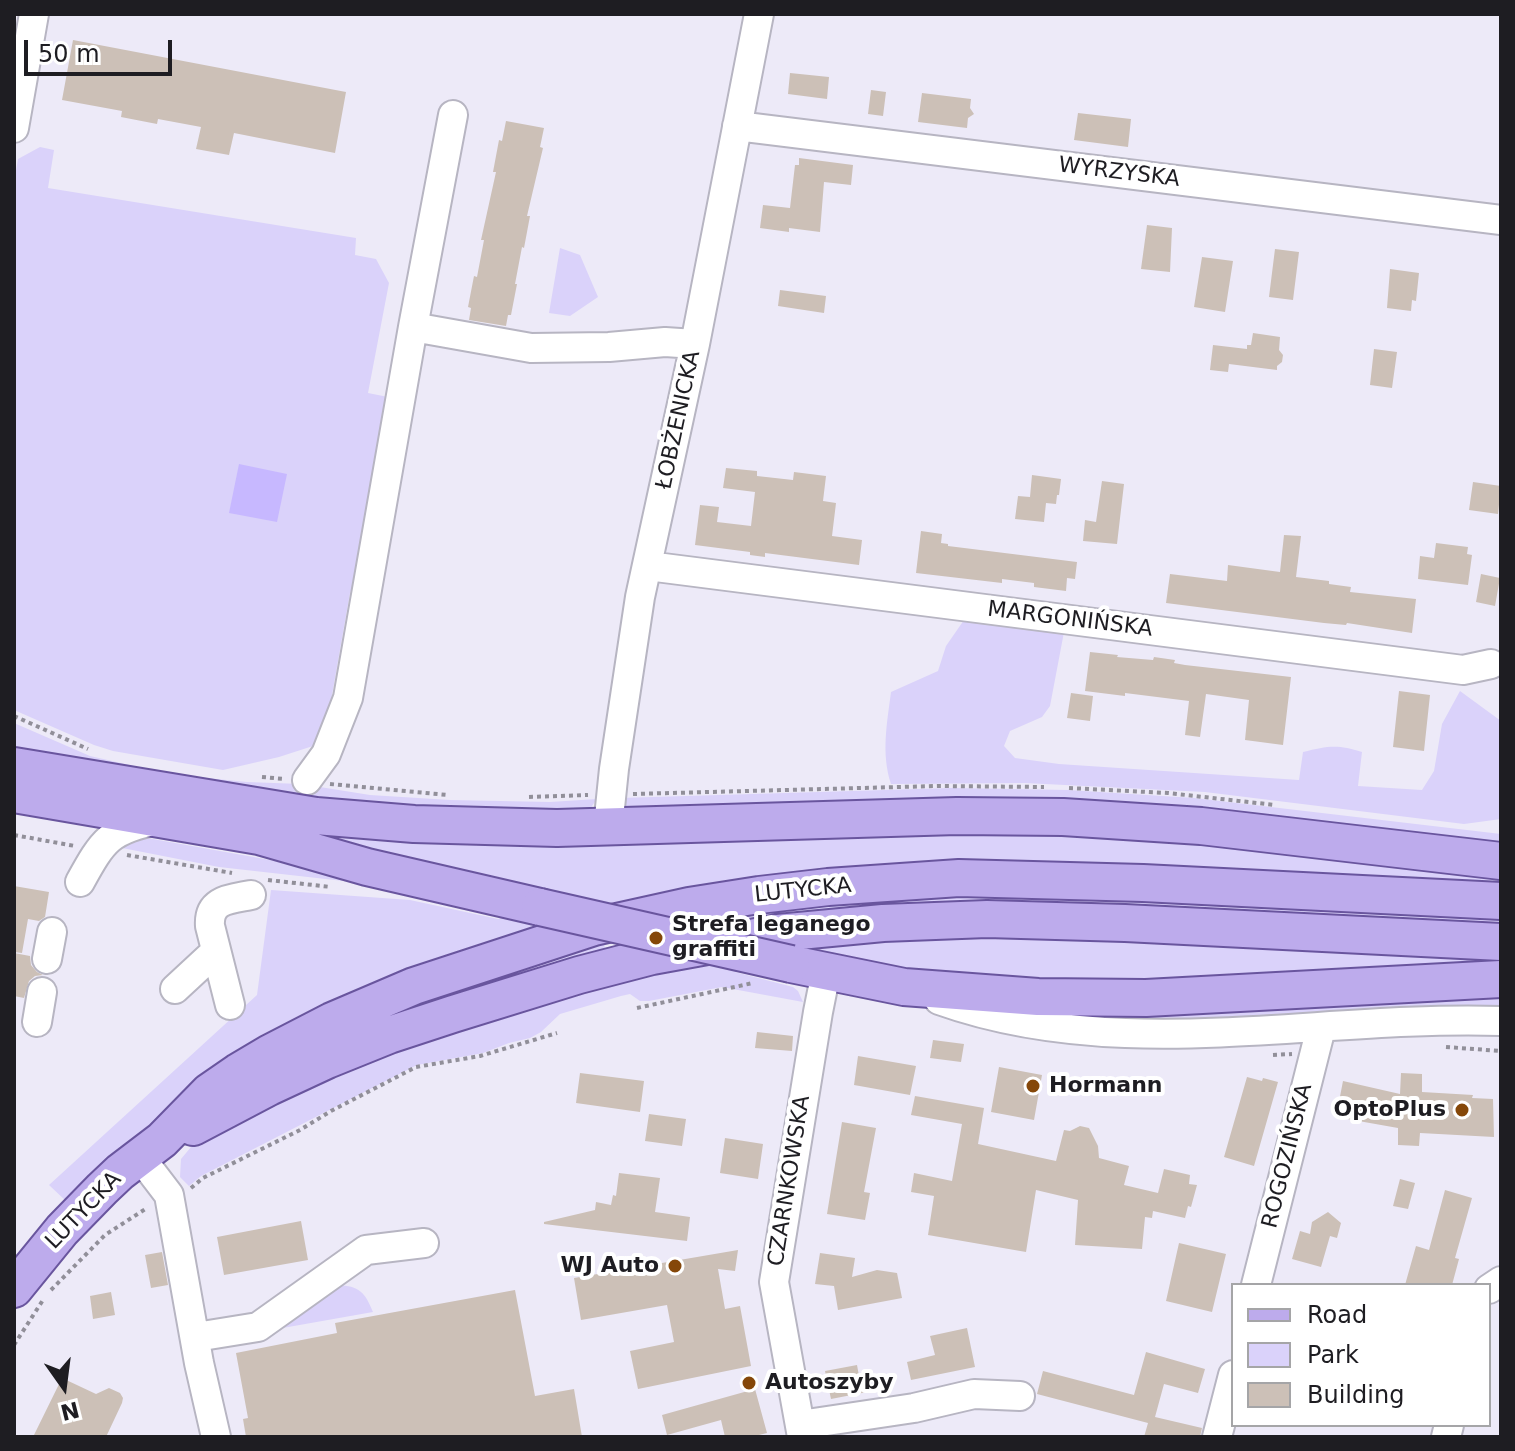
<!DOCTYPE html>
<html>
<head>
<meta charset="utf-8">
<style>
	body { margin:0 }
	#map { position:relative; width:1515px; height:1451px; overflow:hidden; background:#edeaf8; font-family:"DejaVu Sans",sans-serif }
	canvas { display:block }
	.frame { position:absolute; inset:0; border:16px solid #1e1d22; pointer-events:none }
	.legend { position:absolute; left:1231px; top:1283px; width:260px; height:144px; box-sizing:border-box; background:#fff; border:2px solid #a5a5a7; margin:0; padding:10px 14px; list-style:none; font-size:24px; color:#1e1d22 }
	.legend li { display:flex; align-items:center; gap:16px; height:40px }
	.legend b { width:40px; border:2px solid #a5a5a7 }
	.north { position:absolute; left:24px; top:1347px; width:80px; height:80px; -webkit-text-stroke:6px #fff; paint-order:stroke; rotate:166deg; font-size:22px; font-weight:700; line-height:32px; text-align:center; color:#1e1d22 }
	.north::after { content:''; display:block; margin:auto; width:28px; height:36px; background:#1e1d22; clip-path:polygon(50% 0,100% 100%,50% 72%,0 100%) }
	.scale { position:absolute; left:24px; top:40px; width:148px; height:36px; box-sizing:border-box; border:4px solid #1e1d22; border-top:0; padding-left:10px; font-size:24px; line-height:28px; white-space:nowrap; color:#1e1d22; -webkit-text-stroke:6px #fff; paint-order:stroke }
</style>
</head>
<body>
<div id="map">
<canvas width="1515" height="1451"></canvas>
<div class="frame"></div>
<ul class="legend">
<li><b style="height:10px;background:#bdabec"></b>Road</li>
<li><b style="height:22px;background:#dad2fa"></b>Park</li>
<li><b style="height:22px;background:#ccc0b7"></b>Building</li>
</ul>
<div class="north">N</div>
<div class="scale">50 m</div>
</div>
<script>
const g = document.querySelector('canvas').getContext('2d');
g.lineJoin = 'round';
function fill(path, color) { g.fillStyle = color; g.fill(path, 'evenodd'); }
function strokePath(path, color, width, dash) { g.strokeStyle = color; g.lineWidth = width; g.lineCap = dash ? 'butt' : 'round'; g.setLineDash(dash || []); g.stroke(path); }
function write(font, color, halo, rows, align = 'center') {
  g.font = font + ' "DejaVu Sans",sans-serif'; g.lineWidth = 8; g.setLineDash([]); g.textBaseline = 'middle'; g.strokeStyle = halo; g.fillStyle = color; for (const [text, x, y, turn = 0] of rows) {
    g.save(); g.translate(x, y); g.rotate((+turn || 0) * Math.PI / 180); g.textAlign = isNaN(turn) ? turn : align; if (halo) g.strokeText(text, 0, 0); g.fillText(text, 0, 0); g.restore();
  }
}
fill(new Path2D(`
	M40 147 54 150 48 188 356 238 355 255 376 259 389 283 368 393 388 397 353 586 350 593 326 729 316 745 279 757 223 770 113 751 94 745 14 710V182L18 159Z
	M560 248 580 255 598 297 570 316 549 313Z
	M964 620 1064 632 1050 706 1042 717 1010 731 1004 746 1015 758 1059 764 1299 780 1303 752C1327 746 1338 744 1362 752L1358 786 1422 790 1434 771 1442 724 1460 691 1501 721V819L1464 824 1205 792 1025 783 891 784C881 753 887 724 891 692L938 671 946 646Z
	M14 723 90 756 156 771 196 777 247 782 301 784 370 795 450 800 550 802 597 799 589 810 403 812 14 755Z
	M951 788 1068 790 1194 798 1501 834V850L625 809 620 798Z
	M284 824 1034 827 1501 874V886L1099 869 498 943 67 1202 49 1185 257 995 271 890 410 900 498 919 561 901 359 852Z
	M136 836 332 871 388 886 219 867 112 846Z
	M898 892 1501 913V931L705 933 702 915Z
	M950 933 1501 955V967L1158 985 735 972 793 987 798 991 803 1002 722 987 649 1001H640L630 994 621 996 560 1014 541 1032 530 1038 509 1043 483 1053 417 1065 201 1176 189 1186 180 1177 181 1159 191 1147 242 1117 379 1052 689 961Z
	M602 938 607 955 293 1057 362 1020Z
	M1501 990V1013L1111 1024 1015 1008Z
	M338 1285C359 1286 365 1292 373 1312L277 1329Z`), '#dad2fa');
fill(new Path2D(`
	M239 464 287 474 277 522 229 513Z`), '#c7b8ff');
fill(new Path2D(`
	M73 40 346 92 335 153 234 133 229 155 196 149 201 127 158 119 157 124 121 117 122 111 62 100Z
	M790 73 829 77 827 99 788 94Z
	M871 90 886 92 883 116 868 114Z
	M922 93 971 99 970 108 974 114 968 118 967 128 918 122Z
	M1078 113 1131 119 1128 147 1074 140Z
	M506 121 544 128 540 147 543 148 527 216H530L524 248 522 247 515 284H517L511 315H508L506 326 469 320 471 308 468 307 474 276 477 277 484 240H481L496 172H493L499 140 502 141Z
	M799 158 853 165 851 185 824 182 820 232 789 228V232L760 228 763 205 790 208 795 165H799Z
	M1147 225 1172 228 1170 272 1141 269Z
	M1275 249 1299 252 1293 300 1269 297Z
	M1202 257 1233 261 1225 312 1194 307Z
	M1390 269 1419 273 1416 301 1412 300 1411 311 1387 308Z
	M780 290 826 296 824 313 778 306Z
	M1253 333 1280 337 1279 350 1283 355 1282 362 1277 366V370L1229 364 1228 372 1210 370 1213 345 1247 349V345H1251Z
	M1374 349 1397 352 1392 388 1370 385Z
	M726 468 757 471V476L793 480 794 472 826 476 823 501 836 503 832 536 862 540 859 565 765 553V557L750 555V552L695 545 700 505 719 507 717 522 751 526 755 492 723 488Z
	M1032 475 1061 479 1059 495H1057L1056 504 1046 503 1044 522 1015 519 1018 496 1030 497Z
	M1102 481 1124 484 1117 544 1083 541 1085 520 1096 522Z
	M1473 482 1501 486 1498 514 1469 510Z
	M921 531 942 534 941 543 948 544V546L1077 562 1075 579 1067 578 1066 591 1034 587V583L1002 579V583L916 573Z
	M1284 535 1301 536 1296 577 1329 581V584L1351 587 1350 592 1416 599 1412 633 1347 623 1346 625 1324 623 1166 603 1170 574 1227 581 1228 565 1280 572Z
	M1436 543 1468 547 1467 554 1472 555 1468 585 1418 579 1420 556 1434 558Z
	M1481 574 1500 578 1495 606 1476 602Z
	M1090 652 1118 655 1117 657 1153 660 1154 657 1175 660 1174 663 1185 665 1291 677 1283 745 1245 740 1249 700 1206 694 1200 737 1185 735 1189 701 1125 693V696L1085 691Z
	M1399 691 1430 695 1424 751 1393 747Z
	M1071 693 1093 696 1090 721 1067 718Z
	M14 886 49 892 45 917 39 921 28 919 22 953 14 952Z
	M14 953 30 956 31 965 37 972 43 975 35 976 29 981 24 998 14 996Z
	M757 1032 793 1036 792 1051 755 1048Z
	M933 1040 964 1044 961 1062 930 1058Z
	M858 1056 916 1066 910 1095 854 1085Z
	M999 1067 1042 1075 1034 1120 991 1112Z
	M580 1073 644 1081 640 1112 576 1103Z
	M1401 1073 1422 1074V1092L1473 1095 1472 1098 1493 1099 1494 1137 1420 1133 1419 1146 1398 1145V1128L1336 1117 1343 1081 1400 1094Z
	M1247 1077 1262 1081 1263 1078 1278 1082 1254 1166 1224 1157Z
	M915 1096 984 1108 978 1144 1056 1161 1064 1130 1070 1131 1080 1126 1089 1128 1098 1146 1099 1158 1129 1166 1124 1185 1158 1193 1164 1169 1190 1175 1189 1184 1197 1185 1191 1207 1188 1206 1185 1218 1153 1211 1152 1218 1145 1217 1142 1249 1075 1245 1078 1200 1036 1190 1026 1252 928 1235 934 1196 911 1192 914 1173 952 1181 962 1124 911 1115Z
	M649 1114 686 1119 682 1146 645 1141Z
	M842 1122 876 1128 864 1192 870 1193 865 1220 827 1214Z
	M725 1138 763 1144 758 1179 720 1173Z
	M619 1173 660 1178 655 1212 690 1217 687 1241 544 1224V1222L595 1210 596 1202 611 1205 613 1195 616 1196Z
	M1400 1179 1415 1183 1408 1209 1393 1206Z
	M1445 1190 1472 1198 1455 1258 1459 1259 1452 1285H1405L1416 1246 1429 1250Z
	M1328 1212 1341 1223 1337 1238 1330 1236 1321 1267 1292 1259 1300 1231 1310 1234 1312 1222Z
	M301 1221 308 1260 224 1275 217 1237Z
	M1179 1243 1226 1254 1212 1312 1166 1301Z
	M738 1250 735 1271 718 1269 725 1309 740 1306 751 1366 638 1389 630 1351 674 1342 667 1305 581 1320 574 1278Z
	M162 1252 168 1285 151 1288 145 1255Z
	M820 1253 855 1258 852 1277 877 1270 897 1273 902 1298 838 1310 834 1286 815 1284Z
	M515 1290 535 1396 574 1389 582 1437H246L243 1419 248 1418 236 1353 337 1333 335 1323Z
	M111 1292 115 1315 93 1319 90 1296Z
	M967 1328 975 1367 911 1380 907 1362 935 1355 930 1336Z
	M1146 1352 1205 1369 1198 1393 1164 1384 1155 1417 1202 1428 1200 1437H1144L1148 1423 1037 1394 1043 1371 1134 1395Z
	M857 1365 859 1376H864L867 1392 831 1399 825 1371Z
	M62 1378 96 1394 109 1388 120 1393 123 1398 122 1403 106 1437H33Z
	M755 1389 767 1433 751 1437H725L721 1420 667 1435 662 1415Z`), '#ccc0b7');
const minor = new Path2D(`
	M737 126 1501 220
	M14 128 34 14
	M413 327 531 348 609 347 665 342 695 344
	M648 566 1463 670 1491 664
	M307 780 326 754 348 698 413 327 453 115
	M608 827 614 769 640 597 695 344 759 14
	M80 882C103 840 110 829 159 820
	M47 959 52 932
	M175 989 216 951
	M939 1000C1121 1065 1313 1015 1501 1021
	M230 1005 210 926C208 899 231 899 251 895
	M37 1022 42 992
	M140 1157 169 1195 199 1363 216 1437
	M1256 1285 1321 1028
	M1489 1289 1501 1281
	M196 1337 258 1327 366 1250 424 1243
	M800 1425 914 1408 974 1394 1020 1396
	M802 1437 774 1282 818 1012 826 972
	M1217 1437 1233 1375
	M1446 1437 1449 1425`);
const major = new Path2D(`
	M14 766 316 816 414 824 557 828 957 816 1063 817 1201 826 1501 861
	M14 794 259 836 367 867 540 907
	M791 964 904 987 1038 997 1146 998 1501 979
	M193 1127 269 1087 327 1060 389 1035 453 1014 579 975 652 956 778 933 883 923 987 919 1125 923 1501 942
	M14 1289 62 1230 102 1189 120 1172 162 1140 209 1092 238 1072 270 1053 332 1021 414 986 594 927 689 906 759 895 828 887 959 878 1143 883 1501 901`);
strokePath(minor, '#b7b5c2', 32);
strokePath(major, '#69559e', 40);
strokePath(new Path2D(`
	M14 716 88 749
	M262 777 285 779
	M330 784 448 795
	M1069 788 1168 793 1275 805
	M633 794 937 786 1044 787
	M529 797 588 795
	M14 835 75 846
	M127 855 232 873
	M268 880 331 887
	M637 1008 753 983
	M1446 1047 1501 1051
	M1273 1055 1292 1054
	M191 1188 203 1178 300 1130 331 1111 416 1067 480 1056 557 1033
	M51 1290 105 1235 147 1208
	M14 1345 43 1300`), '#918f99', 4, [4, 4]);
strokePath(minor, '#fff', 28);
strokePath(major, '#bdabec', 36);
const majorBridge = new Path2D(`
	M540 907 791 964`);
strokePath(majorBridge, '#69559e', 40, []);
strokePath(majorBridge, '#bdabec', 36);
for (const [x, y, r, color] of [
	[656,938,8,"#854709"],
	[1033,1086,8,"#854709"],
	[1462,1110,8,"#854709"],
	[675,1266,8,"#854709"],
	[749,1383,8,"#854709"]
]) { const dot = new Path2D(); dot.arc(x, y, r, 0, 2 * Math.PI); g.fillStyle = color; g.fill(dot); strokePath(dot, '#fff', 3); }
write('22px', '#1e1d22', '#fff', [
	["WYRZYSKA",1119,173,7],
	["ŁOBŻENICKA",679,420,-78],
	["MARGONIŃSKA",1070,620,7],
	["LUTYCKA",803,891,-6],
	["ROGOZIŃSKA",1288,1156,-76],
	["CZARNKOWSKA",790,1181,-81],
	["LUTYCKA",84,1211,-46]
]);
write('bold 22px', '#1e1d22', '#fff', [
	["Strefa leganego",672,925],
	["graffiti",672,950],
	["Hormann",1049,1086],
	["OptoPlus",1446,1110,"right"],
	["WJ Auto",659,1266,"right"],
	["Autoszyby",765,1383]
], 'left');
</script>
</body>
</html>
